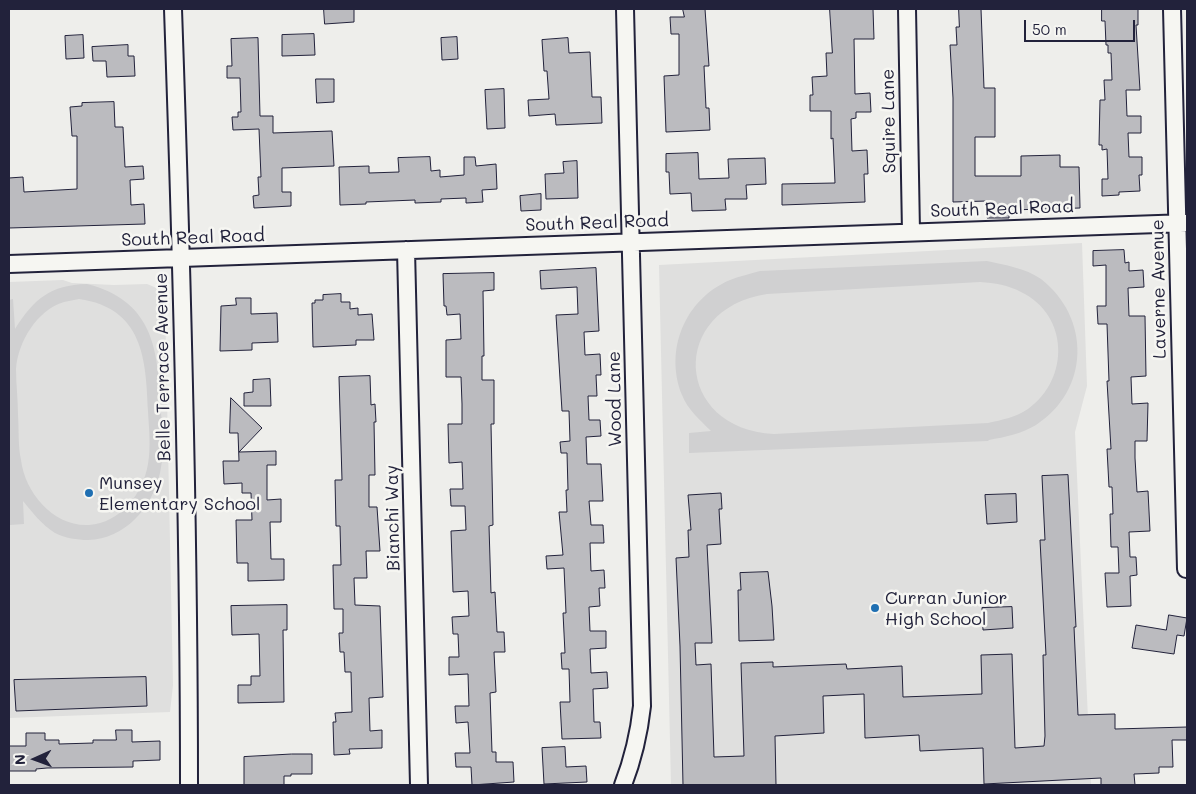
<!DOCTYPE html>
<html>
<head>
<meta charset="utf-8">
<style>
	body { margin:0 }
	#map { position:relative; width:1196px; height:794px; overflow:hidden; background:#eeeeeb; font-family:Mali,sans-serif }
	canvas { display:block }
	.frame { position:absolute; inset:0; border:10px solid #22223b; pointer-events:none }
	.north { position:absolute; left:10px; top:734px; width:50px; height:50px; -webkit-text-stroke:4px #f6f6f2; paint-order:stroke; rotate:268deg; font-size:14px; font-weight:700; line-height:20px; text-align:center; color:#22223b }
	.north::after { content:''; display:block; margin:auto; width:18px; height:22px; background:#22223b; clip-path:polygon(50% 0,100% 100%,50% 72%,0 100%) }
	.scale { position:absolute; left:1024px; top:20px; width:111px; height:22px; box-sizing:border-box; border:2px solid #22223b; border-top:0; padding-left:6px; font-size:15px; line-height:18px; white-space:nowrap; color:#22223b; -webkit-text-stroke:4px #f6f6f2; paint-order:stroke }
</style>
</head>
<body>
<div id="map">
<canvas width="1196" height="794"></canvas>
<div class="frame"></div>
<div class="north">N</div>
<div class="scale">50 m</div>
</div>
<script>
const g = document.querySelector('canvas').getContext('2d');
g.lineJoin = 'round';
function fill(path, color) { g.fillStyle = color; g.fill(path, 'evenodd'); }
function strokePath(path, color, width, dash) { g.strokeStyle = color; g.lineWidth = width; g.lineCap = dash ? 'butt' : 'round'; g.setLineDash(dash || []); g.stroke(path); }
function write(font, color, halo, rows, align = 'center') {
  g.font = font + ' Mali,sans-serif'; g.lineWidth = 5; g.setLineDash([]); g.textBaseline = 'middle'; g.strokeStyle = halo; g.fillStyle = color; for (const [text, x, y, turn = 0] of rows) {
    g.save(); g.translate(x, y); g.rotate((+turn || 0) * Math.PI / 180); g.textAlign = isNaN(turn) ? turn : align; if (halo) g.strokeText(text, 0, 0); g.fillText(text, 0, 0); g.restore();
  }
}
fill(new Path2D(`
	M1082 243 1087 386 1075 432 1091 785H671L659 265Z
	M63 280 72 283 114 285 147 284 159 289 165 302 173 685 170 712 9 718V282Z`), '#dfdfde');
fill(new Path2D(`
	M987 261C1005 265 1025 268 1041 279 1091 318 1090 390 1036 425 1021 434 1005 437 989 440L988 441 689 453V433L711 431C700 420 688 410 682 395 664 350 685 299 730 280 740 276 750 274 760 271ZM980 282C995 283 1008 285 1021 292 1069 315 1070 379 1028 409 1016 417 1002 420 988 423L774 434C674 429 668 309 767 294Z
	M87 284C150 300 158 345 160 401 162 425 165 450 160 473 152 508 125 539 88 540 77 540 65 538 55 533 41 524 33 513 23 501L24 524 10 525 9 300 13 299 15 329C34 299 50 285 87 284ZM79 299C143 308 146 359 148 411 149 429 151 447 148 464 143 494 120 523 89 525 54 527 25 493 21 460 18 446 19 430 18 415 18 400 16 384 16 369 18 342 37 310 64 302 69 301 74 300 79 299Z`), '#d0d0d1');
const building = new Path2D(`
	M324 9H354V22L325 24Z
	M683 9H705L709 66H704L706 108H709L710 130 666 132 664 76 679 75V34H671L670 17H684Z
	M830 9H873L874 39H854L855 94 870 93 871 112H856V118L851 119 852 151 867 150 868 174H864L865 202 782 205V184L835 183 833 138 831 139V111H810V95H813L812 77 827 76 826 53H832Z
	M959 9H981L984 88H995V137H975V176H1021V156L1060 155V167H1079L1080 208 1009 210V218H987V201L953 202V98L950 45H957L956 27H959Z
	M1102 9H1138V25H1136L1140 90H1126L1127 116H1141V133H1128L1129 157H1142V175H1139L1140 191 1119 192V195L1102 196V179H1108L1107 149 1102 150V145H1099L1100 100H1105L1104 80H1112L1111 53H1108V45H1106L1105 21H1102Z
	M314 34 315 55 282 56V35Z
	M83 35 84 58 66 59 65 36Z
	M457 37 458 59 442 60 441 38Z
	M258 38 260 116H273V133L332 131 334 166 282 168V192H291V206L254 208 253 196 259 195 258 177H261L259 129 233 130 232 117H238V112H241L240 78H227V66H232L231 39Z
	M568 38 569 53 590 52 592 97H601L602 123 556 125 555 114 529 116 528 100 549 99 547 71H544L542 40Z
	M128 45V56H134L135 76 107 77 106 61H93L92 47Z
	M316 79H334V102L317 103Z
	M504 89 505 128 487 129 485 90Z
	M114 102 115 127H123L125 167 143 166 144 179 130 180 131 205 144 204 145 224 9 228V178L23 177 24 192 77 189V136H72L70 107 82 106V103Z
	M698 153 699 179 729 178 728 159 765 158 766 184 746 185 747 199H725L726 210 692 211 691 193 670 194 669 172H666V154Z
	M430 157 431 171 440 170V177L464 175V157H475L476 166 496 164 497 189 482 190 483 202 466 203V198L441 199V202L415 203V200L366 202V204L340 205 339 167 369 166V173L399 172 398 158Z
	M577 161 578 198 546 199 545 174 564 173 563 162Z
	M541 194V210L521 211 520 196Z
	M1124 250 1125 263 1129 262V271L1143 270 1144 287 1128 288 1129 316H1145L1146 376 1131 377 1132 404 1148 403 1147 441H1135V458L1137 492 1148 491 1150 531 1129 532 1130 557H1136L1137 575 1130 576 1131 606 1107 607 1105 573H1119L1118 547H1111L1110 514H1113L1112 487H1109L1107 449H1111L1107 381H1109L1107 324H1098L1097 306H1106V265L1093 266V251Z
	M596 268 599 331 584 332 585 355 600 354 601 375H596L597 396H588L589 420H600L601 436 586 437 587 464H601L603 501H589L591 525H603L604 543H590L591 571 604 570 605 588H599L600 606 589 607 590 631H606V648L590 649 591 673 607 672 608 688 593 689 594 722H600L601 738 562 739 560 702H570L569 669H562L561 653H565L563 613H566L564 568 547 569 546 556 563 555 559 512H567L566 490H568L567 453H561L560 442 570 441 569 411H562L556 315 578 314 577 287 541 289 540 271Z
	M494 273V290L483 291 484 356H482V380H494V424H491L493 525 489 526 491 593 495 592 497 632H504L505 652H494L496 692 490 693 492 752H496V762H513L514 782 472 785 471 767H456L455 753H470L468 722 456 723 455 706H469L468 674 449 675V657H459L458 634H453L452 617 469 616 468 591 453 592 451 531 466 530 465 506H451L450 489H463L462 462 449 463 448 424H462V404L461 377H446V340L461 339 460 314 447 315 446 306H444L443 274Z
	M341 294V302H350V309L358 308V315L372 314 374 340H356V345L313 347 312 303H315V300H323V295Z
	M236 298H251V314L277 313 278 342 252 343V350L220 351 221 306 236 305Z
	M370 376 371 405 375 404 376 422H374L375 475H369V507H377L380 551H366L367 578H354L355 605 380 606 383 697 369 698 370 731 382 730V748L349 749 350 754 334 755 333 722H336L335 713 352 712 351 672H345L344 652H340L339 633H343V609H334L333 565H341L340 526H336L335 480H342L339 377Z
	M270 379 271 406H244V393L253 392V380Z
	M231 398 262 428 239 452 276 451V465H267V500L281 499V522H270L271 559H284V580L248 581V563H237L236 520H252L251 493H242V483L224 484 223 461H239L238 433H230Z
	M1068 475 1076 627H1074L1078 715 1115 714V729L1187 727V740H1172L1173 767H1159V773L1134 774 1135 785H1101V778L984 784 983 748 920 751 919 735 865 738 864 694 823 696 824 733 775 736 776 785H683L680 646 676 558 689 557 688 530H691L688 495 721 493 722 509H719L721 544 707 545 712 643H695L696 665 711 664 714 757 744 756 741 663 773 662V667L846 664 847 669 902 666 903 697 982 694 981 655 1012 654 1015 748 1044 746 1045 736 1043 655H1046L1040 540H1045L1042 476Z
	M1016 494 1017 522 987 524 985 495Z
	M768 572 772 606 774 640 739 641 738 590H741L740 573Z
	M287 605V630H283L284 702 238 703V685H251V676H260L259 634 232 635 231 606Z
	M1012 607 1013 628 983 630 982 608Z
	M1169 615 1187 618 1184 636 1177 635 1174 654 1132 648 1136 625 1166 630Z
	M146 677 147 706 16 711 14 680Z
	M116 730H132V742L160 741V760L133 761V767L47 768 36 769V771H9V746H26V733H45V740H59V744L93 743V740H116Z
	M565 747 566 767 586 766 587 782 544 784 542 748Z
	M292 754H312V774H291V776H284V785H244V757Z`);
fill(building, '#bbbbbf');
strokePath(building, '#22223b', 1);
const minor = new Path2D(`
	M173 9C182 267 189 526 189 785
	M907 9 911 232
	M1172 9 1186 569
	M406 250 419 785
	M9 264 1187 223
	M623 785C633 759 639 734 642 706L625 9`);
strokePath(minor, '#22223b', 20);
strokePath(minor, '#f6f6f2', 16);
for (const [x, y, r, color] of [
	[89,493,5,"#1f6fb2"],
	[875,608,5,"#1f6fb2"]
]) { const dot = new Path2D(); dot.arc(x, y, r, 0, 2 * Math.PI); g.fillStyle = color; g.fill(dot); strokePath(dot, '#f6f6f2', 2); }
write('18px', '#22223b', '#f6f6f2', [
	["Squire Lane",889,121,-91],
	["South Real Road",1002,209,-2],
	["South Real Road",597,223,-2],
	["South Real Road",193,238,-2],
	["Laverne Avenue",1159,289,-91],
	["Belle Terrace Avenue",163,367,-91],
	["Wood Lane",615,399,-91],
	["Bianchi Way",393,518,-91]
]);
write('18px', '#22223b', '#f6f6f2', [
	["Munsey",99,483],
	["Elementary School",99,504],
	["Curran Junior",885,598],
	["High School",885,619]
], 'left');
</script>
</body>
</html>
